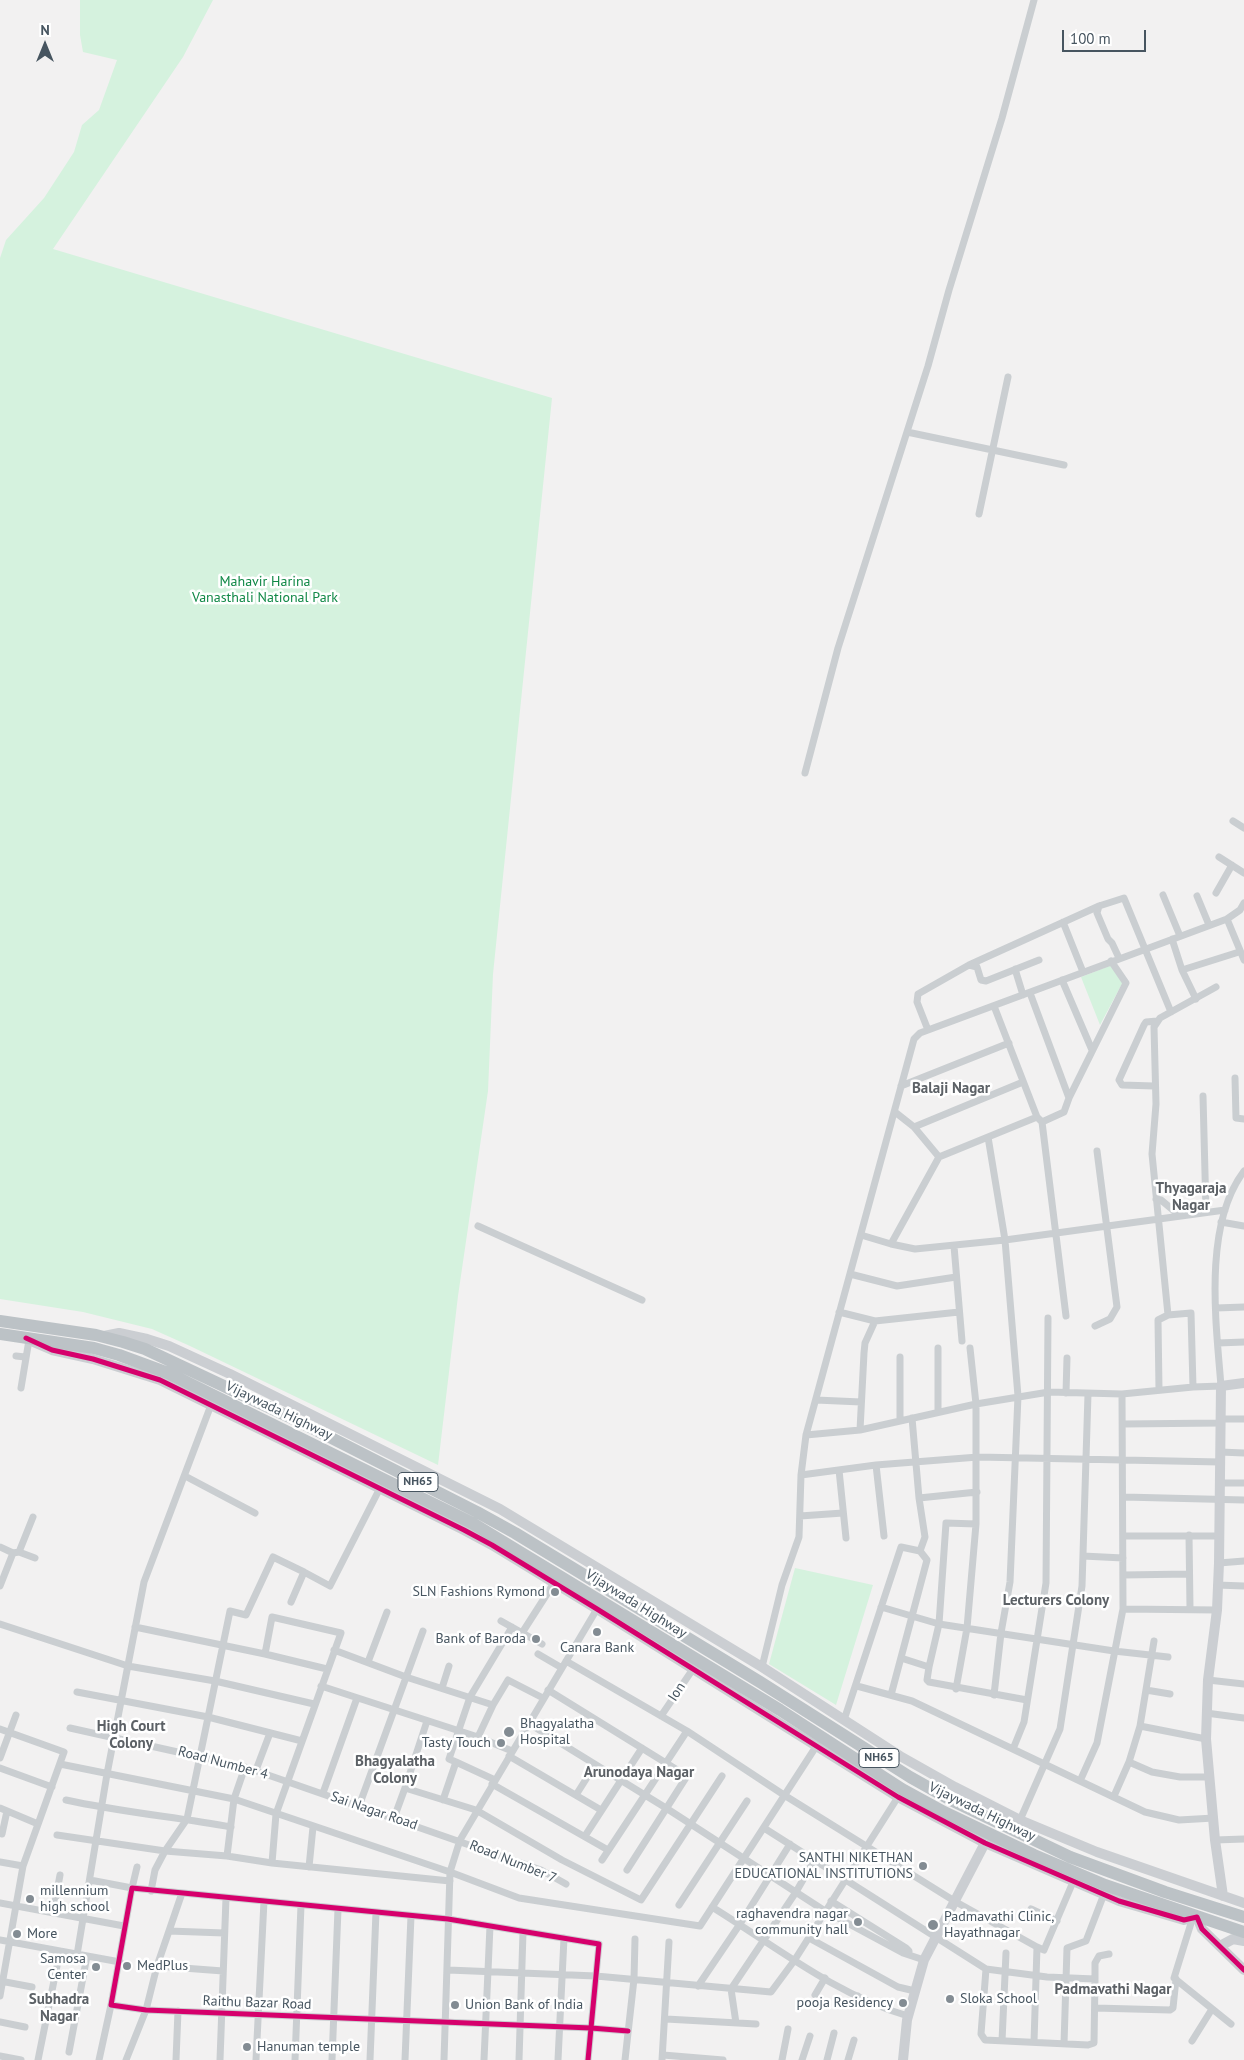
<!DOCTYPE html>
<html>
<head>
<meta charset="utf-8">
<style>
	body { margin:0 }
	#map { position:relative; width:1244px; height:2060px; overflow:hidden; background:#f2f1f1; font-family:"PT Sans",sans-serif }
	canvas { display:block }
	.north { position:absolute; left:20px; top:20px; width:50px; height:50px; -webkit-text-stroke:4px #fff; paint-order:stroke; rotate:0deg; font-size:14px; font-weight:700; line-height:20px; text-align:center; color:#475560 }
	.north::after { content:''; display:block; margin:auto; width:18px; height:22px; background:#475560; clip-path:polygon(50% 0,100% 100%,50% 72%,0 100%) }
	.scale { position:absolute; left:1062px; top:30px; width:84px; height:22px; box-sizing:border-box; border:2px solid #475560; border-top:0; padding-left:6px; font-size:15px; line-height:18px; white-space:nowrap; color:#475560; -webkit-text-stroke:4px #fff; paint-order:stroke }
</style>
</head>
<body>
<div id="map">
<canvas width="1244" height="2060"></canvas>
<div class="north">N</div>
<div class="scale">100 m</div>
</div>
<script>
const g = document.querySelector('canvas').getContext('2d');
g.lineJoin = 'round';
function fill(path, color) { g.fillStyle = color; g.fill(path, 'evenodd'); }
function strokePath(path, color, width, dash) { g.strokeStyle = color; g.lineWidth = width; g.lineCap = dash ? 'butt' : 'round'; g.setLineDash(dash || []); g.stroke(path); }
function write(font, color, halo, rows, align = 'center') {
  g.font = font + ' "PT Sans",sans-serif'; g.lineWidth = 5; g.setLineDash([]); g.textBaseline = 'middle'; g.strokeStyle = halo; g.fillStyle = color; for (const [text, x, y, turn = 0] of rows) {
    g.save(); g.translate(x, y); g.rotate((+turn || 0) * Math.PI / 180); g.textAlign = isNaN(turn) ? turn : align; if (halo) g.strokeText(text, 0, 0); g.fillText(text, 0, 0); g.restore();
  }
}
fill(new Path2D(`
	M80 0H213L183 57 53 249 552 398 493 974 488 1091 458 1296 438 1465 190 1346 152 1329 83 1312 0 1299V258L6 240 44 198 74 152 82 125 99 110 117 60 83 52 80 35Z
	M1112 965 1123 982 1100 1025 1081 977Z
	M795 1568 873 1585 836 1705 769 1664Z`), '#d5f2de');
strokePath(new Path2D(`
	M907 432 1064 465
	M979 514 1008 377
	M805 773 838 648 928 366 949 290 1002 118 1034 0
	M1233 821 1244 828
	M1219 857 1244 873
	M1216 893 1232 865
	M1163 895 1180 936
	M1197 896 1209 925
	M1227 919 1244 960
	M1063 922 1083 972
	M1172 939 1182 970 1196 999
	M1119 958 1112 943 1108 939 1097 913 1099 906 1124 898 1171 1012
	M969 965 1099 906
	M1015 969 1023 995
	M1182 970 1239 952
	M1062 980 1092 1050
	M1030 993 1069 1098 1064 1112 1042 1122
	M994 1006 1037 1117 1042 1122 1066 1316
	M928 1030 917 1002 918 994 969 965 977 967 981 980 986 981 1039 960
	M1235 1078 1236 1118 1244 1119
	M901 1086 1009 1043
	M1154 1086 1122 1085 1119 1080 1144 1025 1146 1022 1157 1021
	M1203 1096 1206 1212
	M1069 1098 1126 983 1111 961
	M895 1112 914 1127 1023 1082
	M914 1127 939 1157
	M988 1137 1005 1240 1018 1396 1010 1582 1001 1633 994 1695
	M1156 1199 1161 1200 1179 1215
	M1221 1222 1244 1226
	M478 1226 642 1300
	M861 1235 891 1244 915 1249 1005 1240 1225 1210
	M891 1244 939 1157 1037 1117
	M954 1246 962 1341
	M850 1274 897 1286 956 1277
	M1216 1308 1244 1307
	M839 1312 875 1321 959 1312
	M1095 1326 1110 1319 1117 1307 1097 1151
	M1218 1343 1244 1342
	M938 1348V1412
	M16 1356 25 1357
	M900 1357V1421
	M1193 1387 1191 1313 1168 1315 1152 1154 1156 1104 1154 1027 1160 1018 1216 987
	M21 1388 29 1340
	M1159 1390 1158 1320 1168 1315
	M1066 1393 1067 1358
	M816 1400 861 1402
	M912 1418 919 1498 925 1537 920 1551
	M1221 1419H1244
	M1123 1424 1221 1423
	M860 1430 864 1353 865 1343 875 1321
	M806 1435 860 1430 976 1404 1049 1392 1122 1394 1193 1387 1221 1386C1216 1323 1203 1225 1244 1171
	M1220 1452 1244 1453
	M876 1465 884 1536
	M839 1470 846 1538
	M801 1475 876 1465 978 1457 1220 1462
	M185 1476 255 1513
	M1219 1483H1244
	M1124 1497 1244 1500
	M919 1498 977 1492
	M800 1516 843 1513
	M1189 1535 1190 1608
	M1123 1536H1218
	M0 1547 13 1553 0 1586
	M19 1552 35 1558
	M13 1553 19 1552 33 1517
	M1083 1556 1123 1558
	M1219 1563 1244 1561
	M1123 1575 1189 1574
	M1217 1585 1244 1586
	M291 1602 304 1572 330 1586 380 1488
	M881 1607 939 1624 1114 1651 1168 1657
	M1123 1609 1217 1610
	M501 1621 542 1644
	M0 1624 128 1666 215 1681 314 1704
	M135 1627 265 1654 327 1669
	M522 1633 554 1583
	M334 1650 406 1677 493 1705
	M265 1654 272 1617 341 1633 276 1814 272 1863
	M538 1654 562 1668
	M901 1658 929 1667 927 1680 929 1682 1027 1700
	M566 1661 687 1731 784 1795 956 1902 1037 1947 1044 1950 1073 1882
	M368 1662 387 1612
	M762 1667 782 1585 799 1537 801 1475 806 1435 914 1039 920 1033 1227 919 1240 910 1244 903
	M929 1667 939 1624 946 1523 976 1524
	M1208 1680 1244 1684
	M321 1686 478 1737 512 1751
	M857 1686 912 1701 1145 1812 1179 1820 1214 1818
	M442 1688 449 1666
	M956 1689 967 1628 976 1524V1404L970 1348
	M548 1690 687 1776 627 1870
	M1146 1690 1170 1694
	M77 1692 208 1717 302 1741
	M1206 1713 1244 1718
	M661 1716 693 1669
	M844 1720 901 1547 920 1551 927 1560 891 1695
	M528 1723 666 1808 825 1911 903 1953 924 1960
	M1140 1726 1206 1739
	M70 1728 245 1767 541 1870 566 1884
	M0 1729 64 1752 23 1866 0 1996
	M478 1737 493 1705 508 1680 543 1698
	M1013 1749 1024 1722 1046 1583 1048 1318
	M509 1756 601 1810
	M0 1758 16 1715
	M456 1762 495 1780
	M1129 1762 1152 1772 1180 1777H1209
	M60 1764 234 1799 450 1872 519 1898 700 1926 817 1745
	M0 1768 52 1787
	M256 1770 270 1733
	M1080 1781 1097 1743 1123 1609 1122 1394
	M492 1784 608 1850
	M405 1788 476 1810 562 1860 641 1900 722 1776
	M323 1793 357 1698
	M576 1795 595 1765
	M1114 1796 1129 1762 1140 1726 1154 1641
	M66 1800C120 1812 176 1817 231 1827
	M443 1800 456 1762 449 1759 470 1697 512 1627
	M359 1806 423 1631
	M0 1808 38 1824
	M394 1818 405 1788 427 1721
	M1020 1820 1060 1729 1082 1586 1088 1394
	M764 1828 986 1969 1047 1977 1095 1979V1963L1099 1956 1109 1954
	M2 1834 7 1811
	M57 1835 165 1851 227 1856 272 1863 450 1881
	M585 1836 642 1748
	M1215 1840 1244 1839
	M227 1856 234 1799 245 1767
	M602 1860 687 1731
	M0 1862 23 1866
	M309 1867 313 1827
	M90 1880 132 1888 137 1867
	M151 1891 155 1870 165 1851 187 1819 230 1611 246 1615 273 1557 304 1572
	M831 1901 906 1948 909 1951V1954
	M0 1903 124 1926
	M679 1905 747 1801
	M712 1907C775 1946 836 1995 908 2016
	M1031 1909 1057 1921
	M53 1913 60 1875
	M1192 1920 1174 1978 1231 2024
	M169 1931 224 1933
	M809 1938 898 1987 915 1991
	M0 1940 120 1962
	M77 1955 107 1774 144 1582 211 1405
	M157 1966 223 1971
	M986 1969 981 2034 985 2040 1088 2045 1094 2043 1095 1979
	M448 1970 596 1976 771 1992 794 1961 898 1797
	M0 1981 32 1987
	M698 1986 740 1924 790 1844
	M815 1995 825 1978
	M852 2006 858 1996
	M1095 2008 1170 2010 1173 2008 1176 1979
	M666 2019 756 2024
	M0 2022 25 2027
	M736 2023 731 1989 796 1892 815 1859
	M1002 2041 1006 1953
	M1192 2041 1212 2009
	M1034 2042 1037 1947
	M1064 2044 1067 1948 1086 1941 1104 1894
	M69 2052 87 1956
	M663 2055 723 2060
	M0 2056 21 2060
	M38 2060 60 1951
	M99 2060 111 2005
	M126 2060 146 2010 157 1966 182 1893
	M176 2060 178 2011
	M220 2060 226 1898
	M256 2060 264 1901
	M295 2060 301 1905
	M332 2060 338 1909
	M370 2060 376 1912
	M405 2060 411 1916
	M444 2060 450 1872 460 1840 597 1609
	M484 2060 490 1926
	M519 2060 523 1932
	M558 2060 564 1938
	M588 2060 591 2028 599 1944 448 1919 132 1888 111 2005 146 2010 591 2028 628 2031
	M625 2060 634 1979 635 1939
	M662 2060 669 1942
	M782 2060 788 2029
	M802 2060 810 2036
	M827 2060 834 2033
	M848 2060 854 2040`), '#caced1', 7);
strokePath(new Path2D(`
	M104 1336 119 1333 147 1339 169 1346 230 1374 500 1509 762 1667 900 1756 955 1787 1020 1820 1097 1852 1244 1903
	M31 1341 52 1350 93 1359 160 1380 464 1530 492 1545 597 1609 898 1797 985 1843 1119 1901 1184 1920 1197 1917 1202 1929 1244 1970
	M1223 1896 1215 1840 1206 1739 1208 1680 1217 1610 1219 1563 1221 1386 1244 1383
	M1220 1946 1233 1939 1244 1941
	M903 2060 907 2020 924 1960 985 1843`), '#cbced2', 10);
strokePath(new Path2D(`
	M0 1321 96 1335 123 1342 145 1349 296 1420 477 1512 515 1533 760 1682 910 1777 951 1800 1070 1857 1165 1892 1244 1917
	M0 1334 94 1348 119 1355 168 1373 472 1523 780 1710 902 1789 944 1812 1034 1855 1105 1885 1244 1932`), '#bcc2c6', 12);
strokePath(new Path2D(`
	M26 1338 52 1350 93 1359 160 1380 464 1530 492 1545 597 1609 898 1797 985 1843 1119 1901 1184 1920 1197 1917 1202 1929 1244 1970
	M588 2060 591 2028 599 1944 448 1919 132 1888 111 2005 146 2010 591 2028 628 2031`), '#d6006c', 5);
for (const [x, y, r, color] of [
	[555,1592,5,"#838c93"],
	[597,1632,5,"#838c93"],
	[536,1639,5,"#838c93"],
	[509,1732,6,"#838c93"],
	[501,1743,5,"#838c93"],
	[923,1866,5,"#838c93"],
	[30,1899,5,"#838c93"],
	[858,1922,5,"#838c93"],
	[933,1925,6,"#838c93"],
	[17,1934,5,"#838c93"],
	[127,1966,5,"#838c93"],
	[96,1967,5,"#838c93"],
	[950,1999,5,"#838c93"],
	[903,2003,5,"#838c93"],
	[455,2005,5,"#838c93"],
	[247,2047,5,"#838c93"]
]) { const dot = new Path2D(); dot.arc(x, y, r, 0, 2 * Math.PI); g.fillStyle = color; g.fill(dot); strokePath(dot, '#fff', 2); }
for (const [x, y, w] of [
	[418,1482,40],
	[879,1758,40]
]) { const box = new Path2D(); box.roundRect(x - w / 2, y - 9.5, w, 19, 4); g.fillStyle = '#fff'; g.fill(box); strokePath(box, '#475560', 1); }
write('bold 12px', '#475560', null, [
	["NH65",418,1482],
	["NH65",879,1758]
]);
write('14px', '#108846', '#fff', [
	["Mahavir Harina",265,582],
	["Vanasthali National Park",265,598]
]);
write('14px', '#475560', '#fff', [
	["Vijaywada Highway",279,1411,26],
	["Vijaywada Highway",636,1604,32],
	["Ion",677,1692,-57],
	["Road Number 4",223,1763,15],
	["Sai Nagar Road",374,1811,19],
	["Vijaywada Highway",982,1812,26],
	["Road Number 7",513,1862,22],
	["Raithu Bazar Road",257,2003,2]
]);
write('14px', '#475560', '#fff', [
	["SLN Fashions Rymond",545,1592,"right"],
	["Bank of Baroda",526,1639,"right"],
	["Canara Bank",597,1648,"center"],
	["Bhagyalatha",520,1724],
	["Hospital",520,1740],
	["Tasty Touch",491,1743,"right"],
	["SANTHI NIKETHAN",913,1858,"right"],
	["EDUCATIONAL INSTITUTIONS",913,1874,"right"],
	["millennium",40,1891],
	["high school",40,1907],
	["raghavendra nagar",848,1914,"right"],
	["community hall",848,1930,"right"],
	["Padmavathi Clinic,",944,1917],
	["Hayathnagar",944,1933],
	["More",27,1934],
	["Samosa",86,1959,"right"],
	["Center",86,1975,"right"],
	["MedPlus",137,1966],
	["Sloka School",960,1999],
	["pooja Residency",893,2003,"right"],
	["Union Bank of India",465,2005],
	["Hanuman temple",257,2047]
], 'left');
write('bold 15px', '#5c6166', '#fff', [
	["Balaji Nagar",951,1089],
	["Thyagaraja",1191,1189],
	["Nagar",1191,1206],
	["Lecturers Colony",1056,1601],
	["High Court",131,1727],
	["Colony",131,1744],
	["Bhagyalatha",395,1762],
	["Colony",395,1779],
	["Arunodaya Nagar",639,1773],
	["Padmavathi Nagar",1113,1990],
	["Subhadra",59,2000],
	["Nagar",59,2017]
]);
</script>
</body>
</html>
